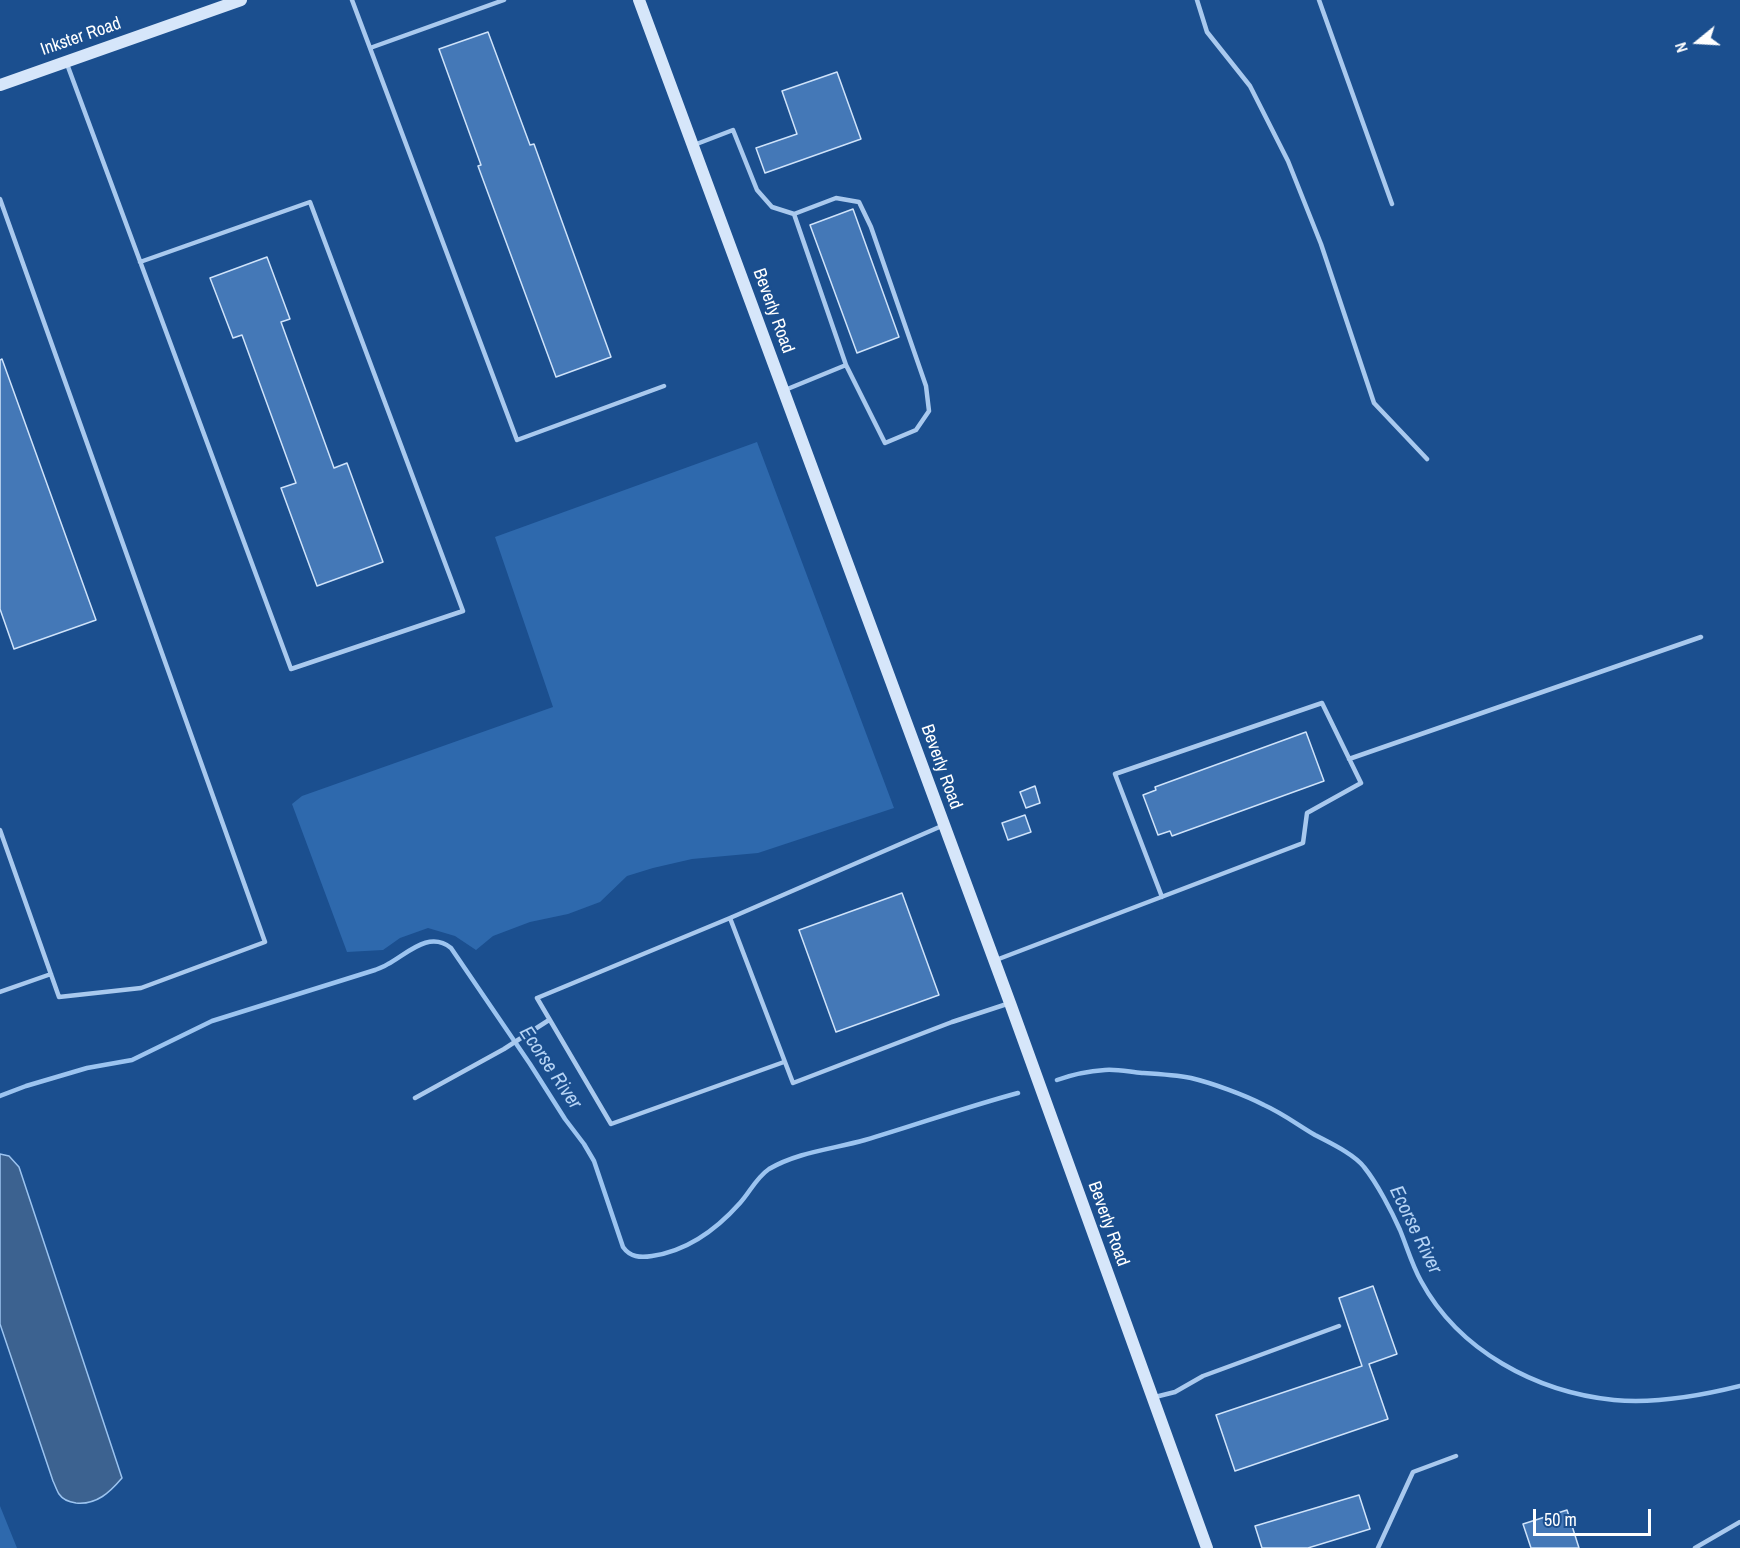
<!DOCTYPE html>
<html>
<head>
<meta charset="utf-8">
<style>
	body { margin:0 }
	#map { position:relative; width:1740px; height:1548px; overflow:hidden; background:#1b4f8f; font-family:"Archivo Narrow",sans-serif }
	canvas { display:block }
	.north { position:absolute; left:1668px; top:12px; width:60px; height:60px; -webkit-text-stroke:4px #1b4f8f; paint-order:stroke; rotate:252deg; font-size:16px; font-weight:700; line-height:24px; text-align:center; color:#fff }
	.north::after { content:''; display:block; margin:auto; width:21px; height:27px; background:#fff; clip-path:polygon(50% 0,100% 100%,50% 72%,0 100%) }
	.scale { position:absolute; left:1533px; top:1509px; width:118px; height:27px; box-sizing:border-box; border:3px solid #fff; border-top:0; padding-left:8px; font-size:18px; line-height:21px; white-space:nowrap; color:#fff; -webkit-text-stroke:4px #1b4f8f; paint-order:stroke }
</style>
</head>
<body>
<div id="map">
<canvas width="1740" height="1548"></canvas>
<div class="north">N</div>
<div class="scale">50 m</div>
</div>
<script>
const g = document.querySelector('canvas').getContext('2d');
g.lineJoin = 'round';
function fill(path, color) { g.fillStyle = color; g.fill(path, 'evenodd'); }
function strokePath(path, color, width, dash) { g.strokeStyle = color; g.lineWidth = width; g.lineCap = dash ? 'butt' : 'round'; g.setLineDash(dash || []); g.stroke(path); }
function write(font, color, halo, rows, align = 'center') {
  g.font = font + ' "Archivo Narrow",sans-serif'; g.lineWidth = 4.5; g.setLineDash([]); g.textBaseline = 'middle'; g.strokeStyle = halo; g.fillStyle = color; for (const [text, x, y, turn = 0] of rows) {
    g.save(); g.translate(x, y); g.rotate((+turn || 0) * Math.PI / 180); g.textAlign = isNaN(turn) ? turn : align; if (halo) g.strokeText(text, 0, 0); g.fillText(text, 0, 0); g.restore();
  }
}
fill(new Path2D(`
	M757 442 894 808 758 853 692 859 653 868 627 876 600 902 568 914 530 922 493 936 476 950 455 936 428 928 400 938 383 950 347 952 292 804 302 796 553 707 495 537Z
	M0 1506 17 1548H0Z`), '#2e69ad');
const water = new Path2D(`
	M0 1154 9 1156 19 1167 122 1478C110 1492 97 1505 76 1503 69 1502 63 1500 59 1494 57 1491 55 1485 53 1481L0 1324Z`);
fill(water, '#3c6290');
strokePath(water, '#9cc4f0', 1.5);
strokePath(new Path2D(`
	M1057 1080C1071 1075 1090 1071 1105 1070 1117 1069 1130 1072 1142 1073 1158 1074 1175 1075 1191 1078 1212 1083 1245 1095 1264 1105 1282 1113 1298 1125 1315 1135 1330 1143 1354 1154 1364 1167 1377 1183 1392 1212 1400 1230 1407 1247 1412 1265 1421 1281 1459 1351 1536 1392 1614 1400 1655 1404 1700 1396 1740 1386
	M0 1096 26 1086 87 1068 132 1060 212 1021 375 970C379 968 384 967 388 964 407 954 429 930 451 948L530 1064 565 1119 584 1144 594 1161 623 1247C630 1257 640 1258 652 1256 687 1251 716 1230 740 1203 750 1192 756 1178 769 1169 798 1152 833 1149 865 1140 916 1125 966 1107 1018 1093`), '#9cc4f0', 4.5);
const building = new Path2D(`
	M488 32 530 145 534 144 611 357 556 377 478 166 481 165 439 49Z
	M837 72 861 139 765 173 756 148 797 134 782 91Z
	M853 209 899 337 857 353 810 225Z
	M267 257 290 319 281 322 334 468 347 463 383 562 317 586 281 488 296 483 242 335 233 338 210 278Z
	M2 359 96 620 14 649 0 609V360Z
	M1306 732 1324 781 1172 836 1170 831 1158 835 1143 795 1156 790 1155 787Z
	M1035 786 1040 803 1026 808 1020 792Z
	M1025 815 1031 832 1008 840 1002 823Z
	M902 893 939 995 836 1032 799 930Z
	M1373 1286 1397 1354 1369 1364 1388 1419 1235 1471 1216 1415 1362 1366 1339 1298Z
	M1359 1495 1370 1529 1308 1548H1262L1255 1526Z
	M1567 1510 1579 1548H1531L1523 1524Z`);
fill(building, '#4478b7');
strokePath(building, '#cfe3fa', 1.5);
strokePath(new Path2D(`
	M352 0 517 440 664 386
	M1197 0 1207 32 1250 86 1288 161 1321 244 1374 403 1427 459
	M1319 0 1392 204
	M370 48 504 0
	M67 64 291 669 463 611 310 202 140 262
	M694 145 733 130 757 190 772 207 794 214 836 198 859 202 871 227 926 386 929 411 916 430 885 443 846 365 785 390
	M0 199 265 942 141 988 59 997 0 830
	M794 214 846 365
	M1349 759 1701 637
	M730 918 793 1083 952 1022 1010 1003
	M996 960 1303 843 1307 813 1361 783 1322 703 1115 774 1162 897
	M0 992 51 974
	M784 1062 611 1124 537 998 730 918 944 825
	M415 1098 504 1049 549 1020
	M1155 1397 1175 1392 1203 1376 1339 1326
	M1378 1548 1413 1472 1456 1456
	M1695 1548 1740 1522`), '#a9c9ee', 4.5);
strokePath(new Path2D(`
	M639 0 1010 1003 1207 1548
	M0 85 241 0`), '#d6e6fa', 12);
write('18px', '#fff', '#1b4f8f', [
	["Inkster Road",81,37,-19],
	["Beverly Road",773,311,70],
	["Beverly Road",941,767,70],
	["Beverly Road",1108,1224,70]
]);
write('italic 20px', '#b5d3f5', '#1b4f8f', [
	["Ecorse River",550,1068,56],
	["Ecorse River",1415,1230,64]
]);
</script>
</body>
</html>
